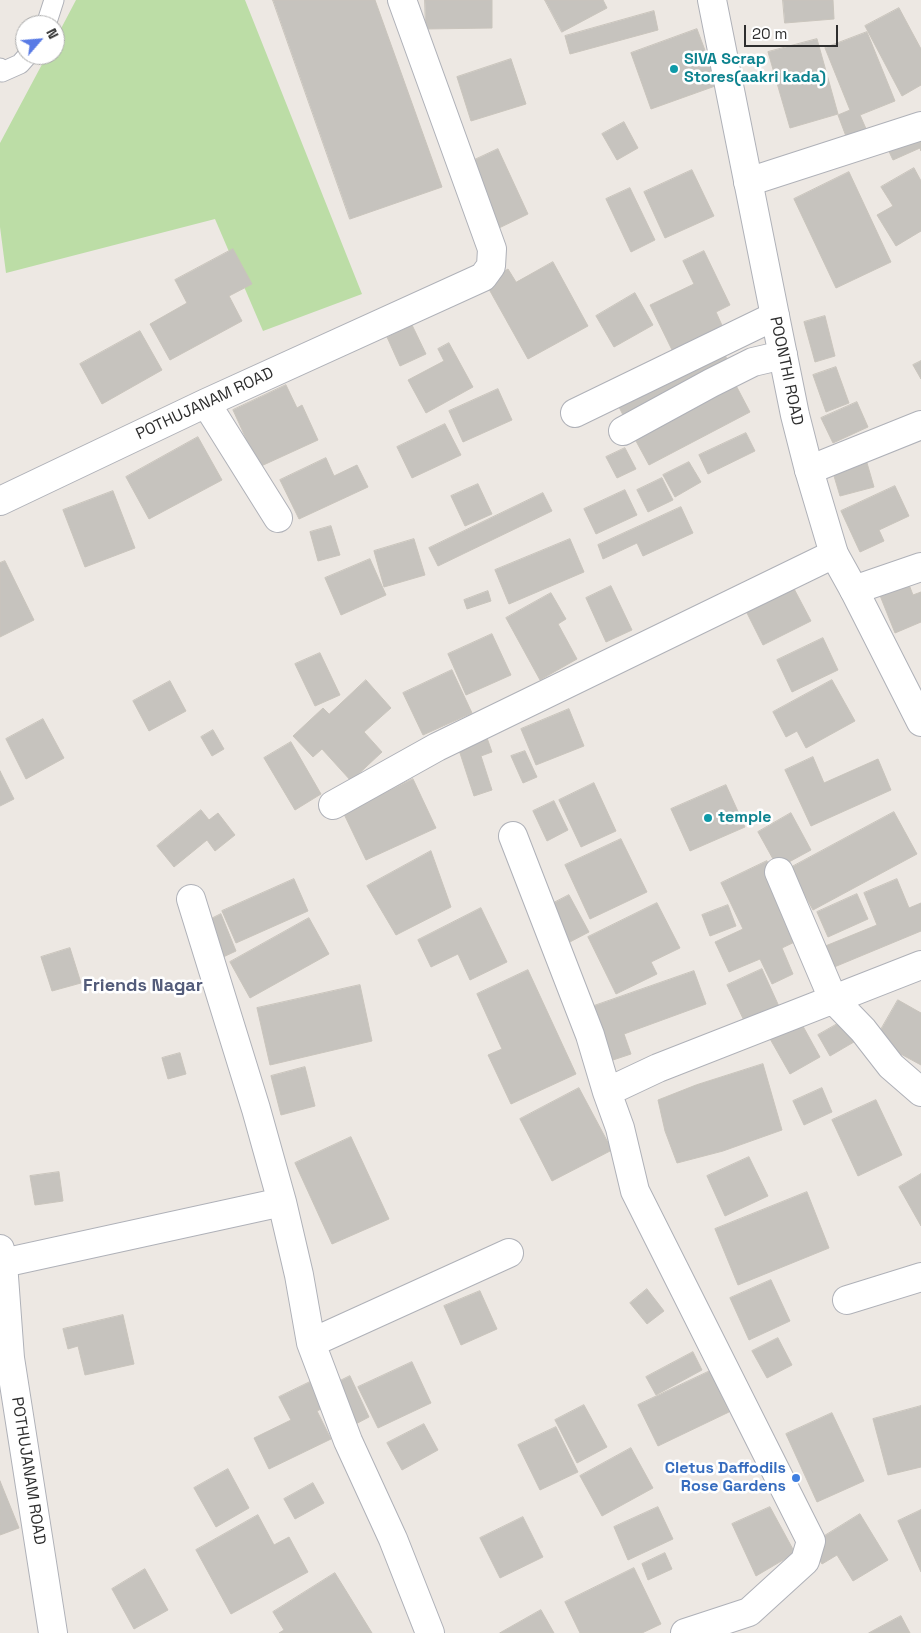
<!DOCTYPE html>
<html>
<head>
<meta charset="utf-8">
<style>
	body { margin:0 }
	#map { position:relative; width:921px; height:1633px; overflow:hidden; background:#ede8e3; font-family:"Space Grotesk",sans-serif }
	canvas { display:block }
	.north { position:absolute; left:15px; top:15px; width:50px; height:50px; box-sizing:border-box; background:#fff; border:1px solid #ababab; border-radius:50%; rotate:63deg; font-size:14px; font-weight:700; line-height:20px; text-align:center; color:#2e2e2e }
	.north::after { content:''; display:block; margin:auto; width:18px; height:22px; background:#587ae5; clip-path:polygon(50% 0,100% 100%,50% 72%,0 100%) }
	.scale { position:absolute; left:744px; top:25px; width:94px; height:22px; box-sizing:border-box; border:2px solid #2e2e2e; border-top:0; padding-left:6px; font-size:15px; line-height:18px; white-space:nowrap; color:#2e2e2e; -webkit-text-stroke:4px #fff; paint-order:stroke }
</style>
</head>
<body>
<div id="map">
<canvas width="921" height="1633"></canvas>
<div class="north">N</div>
<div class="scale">20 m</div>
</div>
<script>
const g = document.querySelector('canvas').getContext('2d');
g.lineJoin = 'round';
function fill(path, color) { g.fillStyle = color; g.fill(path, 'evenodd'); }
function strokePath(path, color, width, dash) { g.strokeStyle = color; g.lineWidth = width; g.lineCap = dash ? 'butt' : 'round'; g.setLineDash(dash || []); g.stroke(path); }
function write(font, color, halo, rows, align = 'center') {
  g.font = font + ' "Space Grotesk",sans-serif'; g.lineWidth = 5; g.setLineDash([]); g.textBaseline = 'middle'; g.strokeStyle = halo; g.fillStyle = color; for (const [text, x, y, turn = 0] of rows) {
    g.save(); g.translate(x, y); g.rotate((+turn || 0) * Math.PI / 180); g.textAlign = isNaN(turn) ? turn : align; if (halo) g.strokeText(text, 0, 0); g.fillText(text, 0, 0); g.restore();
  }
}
fill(new Path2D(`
	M76 0H245L362 294 263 331 215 219 6 273 0 227V143L47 55H55V40Z`), '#bcdda6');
const building = new Path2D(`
	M273 0H375L442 187 350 219Z
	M425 0H492V28L426 29Z
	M545 0H603L607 8 562 32Z
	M783 0H833L834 19 785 23Z
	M899 8 921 49V85L902 96 865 26Z
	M654 11 658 30 570 54 565 36Z
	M697 29 718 85 651 109 631 53Z
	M867 32 895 101 860 115 867 131 847 139 838 115 850 110 825 48Z
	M817 39 838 114 790 128 768 52Z
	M511 59 526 104 471 121 457 77Z
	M624 122 638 148 617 160 602 134Z
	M921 127V151L920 148 893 160 885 143Z
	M498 149 528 214 499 228 468 163Z
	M914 168 921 181V231L896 246 877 215 893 206 881 187Z
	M692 170 714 216 665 238 644 192Z
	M849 172 891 262 836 288 794 199Z
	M630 188 655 240 631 252 606 199Z
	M233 249 252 284 229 296 242 321 170 360 150 324 187 303 175 280Z
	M704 251 730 305 716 312 725 332 675 356 650 305 694 284 683 261Z
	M553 262 588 326 528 359 485 282 508 269 516 282Z
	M635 293 653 325 614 347 596 316Z
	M825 316 835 356 815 362 804 322Z
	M412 325 426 354 400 366 387 337Z
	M140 331 162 370 102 404 80 364Z
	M449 343 473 387 426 413 408 380 444 361 438 349Z
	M723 351 731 367 627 423 619 407Z
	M921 361V379L913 365Z
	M836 367 849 403 826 412 813 375Z
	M731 376 750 412 649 465 630 430Z
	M286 385 297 408 302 405 318 440 259 467 233 410Z
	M498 389 512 420 463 442 449 411Z
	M857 402 868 427 833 443 821 418Z
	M445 424 461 455 412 478 397 447Z
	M746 433 755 451 708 474 699 455Z
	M198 437 222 480 149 519 126 477Z
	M625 448 636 469 617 478 606 457Z
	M865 456 874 487 840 496 831 466Z
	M326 458 334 476 357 465 368 487 299 519 280 480Z
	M689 462 701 482 675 497 663 475Z
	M662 478 673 500 648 512 637 490Z
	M478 484 492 514 465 526 451 496Z
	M895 486 909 516 879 530 884 541 860 552 841 511Z
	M625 490 637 515 596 534 584 509Z
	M113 491 135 548 85 567 63 510Z
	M543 493 552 511 438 566 429 548Z
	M681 507 693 533 643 556 637 543 603 559 598 545Z
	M331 526 340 555 318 561 310 532Z
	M414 539 425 575 384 587 374 551Z
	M570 539 584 572 509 604 495 570Z
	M370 559 386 595 341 615 325 578Z
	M5 561 34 620 0 637V563Z
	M908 582 913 595 921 592V622L895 633 879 593Z
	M791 583 811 621 763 645 744 607Z
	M611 586 632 630 606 642 586 598Z
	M488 591 491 601 467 609 464 600Z
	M551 593 566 619 558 624 577 659 540 680 506 618Z
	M492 634 511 675 466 695 448 654Z
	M823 638 838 670 792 692 777 660Z
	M320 653 340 695 315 706 295 664Z
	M452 670 472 713 423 735 403 693Z
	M366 680 391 708 364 732 382 752 351 781 322 749 313 757 293 736 323 708 329 714Z
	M832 680 855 721 806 748 797 731 786 737 773 712Z
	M170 681 186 711 149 731 133 701Z
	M569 709 584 746 536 765 521 729Z
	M43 719 64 758 26 779 6 739Z
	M213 730 224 749 212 756 201 737Z
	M486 735 492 752 481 756 492 790 474 796 457 744Z
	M291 742 321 794 295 810 264 758Z
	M525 751 537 777 523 783 511 756Z
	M813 757 824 783 878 759 891 790 811 826 785 770Z
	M0 771 14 799 0 806Z
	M413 779 436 828 366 860 343 812Z
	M594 783 616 831 581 847 559 800Z
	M726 785 745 827 690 851 671 809Z
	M554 801 568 830 547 841 533 811Z
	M201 810 209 820 218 813 235 835 215 851 207 840 174 867 157 846Z
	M894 812 917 854 813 910 790 868Z
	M791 813 811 850 778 868 758 832Z
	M621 839 647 892 590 919 565 865Z
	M431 851 451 907 396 935 367 886Z
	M767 861 803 938 782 948 793 974 772 984 760 959 729 972 715 942 743 929 721 883Z
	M294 879 308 911 236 943 222 911Z
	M897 879 909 908 921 903V931L827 970 818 949 877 925 864 893Z
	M857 894 868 919 828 937 817 912Z
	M569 895 589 932 566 944 546 907Z
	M657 903 680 948 651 962 657 974 616 994 588 937Z
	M728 905 736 926 710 936 702 915Z
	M481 908 507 962 470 980 458 954 431 967 418 940Z
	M221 914 236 951 221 958 205 922Z
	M309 918 329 954 250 998 230 962Z
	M70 948 81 983 52 991 41 957Z
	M762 969 782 1013 748 1029 727 985Z
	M528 970 576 1074 511 1104 488 1055 502 1049 477 994Z
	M694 971 706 1004 624 1034 631 1054 613 1060 594 1006Z
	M360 985 372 1041 270 1065 257 1008Z
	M898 1000 921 1013V1065L875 1040Z
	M848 1018 859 1039 830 1056 818 1035Z
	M799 1019 820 1057 790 1074 769 1037Z
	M180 1053 186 1074 168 1079 162 1058Z
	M763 1064 782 1130 723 1151 677 1163 665 1131 658 1100 696 1085Z
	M305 1067 315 1106 281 1115 271 1076Z
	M579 1088 612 1150 552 1181 520 1119Z
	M822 1088 832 1112 804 1125 793 1101Z
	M876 1100 902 1155 858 1176 832 1120Z
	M351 1137 389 1219 332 1244 295 1163Z
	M749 1157 768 1196 725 1216 707 1176Z
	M59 1172 63 1201 35 1205 30 1176Z
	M921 1174V1226L899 1187Z
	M807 1192 829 1248 738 1285 715 1229Z
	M771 1280 790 1321 749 1340 730 1298Z
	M647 1289 664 1311 647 1324 630 1303Z
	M480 1291 497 1329 461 1345 444 1306Z
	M123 1315 134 1364 85 1375 78 1346 68 1349 63 1329Z
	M778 1338 792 1365 767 1378 752 1351Z
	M693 1352 702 1370 656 1395 646 1377Z
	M412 1362 431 1403 378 1428 358 1387Z
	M710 1371 729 1412 658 1446 638 1405Z
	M350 1376 369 1417 350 1427 330 1386Z
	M310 1382 323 1408 317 1411 331 1439 269 1469 254 1438 291 1420 279 1397Z
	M584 1405 607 1447 577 1463 555 1420Z
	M921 1406V1467L888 1475 873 1419Z
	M832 1413 864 1481 817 1502 786 1434Z
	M424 1424 438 1450 402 1470 387 1443Z
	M556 1427 578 1472 540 1490 518 1445Z
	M631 1448 653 1488 602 1516 580 1476Z
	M228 1469 249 1508 216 1527 194 1488Z
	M0 1481 19 1528 0 1535Z
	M313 1483 324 1503 295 1519 284 1499Z
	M658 1507 673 1539 628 1560 614 1527Z
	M770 1507 795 1553 756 1576 732 1524Z
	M921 1510V1572L898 1521Z
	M860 1514 888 1560 853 1581 837 1555 822 1564 810 1545Z
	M258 1515 274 1545 289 1537 308 1572 231 1614 196 1550Z
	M523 1517 543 1557 500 1578 480 1538Z
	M665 1553 672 1569 648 1580 642 1564Z
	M634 1568 661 1624 642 1633H580L565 1602Z
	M145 1569 168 1610 134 1629 112 1589Z
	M335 1573 372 1633H279L284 1630 273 1612Z
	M541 1610 554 1633H500Z
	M901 1616 910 1633H869Z`);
fill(building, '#c6c3be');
strokePath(building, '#c9c4bc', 1);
const lane = new Path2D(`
	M46 25 54 0
	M0 68 2 72 20 64 28 55`);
const street = new Path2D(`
	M748 182 921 126
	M206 403 278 518
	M575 413 775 316
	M623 431 711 383 753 362 783 355
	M809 470 921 425
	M0 501 206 403 483 277 491 266 492 249 402 0
	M854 590 921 567
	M333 805 437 747 834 554
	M513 836 590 1035 607 1092 658 1068 921 965
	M779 872 833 999 863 1030 891 1066 921 1092
	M191 899 256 1109 282 1202 299 1275 311 1343 348 1441 393 1539 430 1633
	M607 1092 620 1128 635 1191 811 1541 805 1561 749 1612 685 1633
	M0 1249 3 1263 10 1358 53 1633
	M3 1263 282 1202
	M847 1300 921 1277
	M311 1343 509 1253`);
const secondary = new Path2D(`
	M712 0 775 316 795 415 809 470 834 554 854 590 921 722`);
strokePath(lane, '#afb1b8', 21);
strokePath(street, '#afb1b8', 30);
strokePath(secondary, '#afb1b8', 30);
strokePath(lane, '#fff', 19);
strokePath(street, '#fff', 28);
strokePath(secondary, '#fff', 28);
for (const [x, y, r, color] of [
	[674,69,5,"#0f9aa8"],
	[708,818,5,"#0f9aa8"],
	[796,1478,5,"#3f7fe0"]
]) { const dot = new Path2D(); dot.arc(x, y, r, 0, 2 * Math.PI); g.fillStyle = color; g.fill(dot); strokePath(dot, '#fff', 2); }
write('bold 16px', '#0d838f', '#fff', [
	["SIVA Scrap",684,60],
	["Stores(aakri kada)",684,78],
	["temple",718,818]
], 'left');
write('16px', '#2e2e2e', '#fff', [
	["POONTHI ROAD",786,371,78],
	["POTHUJANAM ROAD",205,404,-25],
	["POTHUJANAM ROAD",28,1471,81]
]);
write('bold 16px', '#366cbe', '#fff', [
	["Cletus Daffodils",786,1469],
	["Rose Gardens",786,1487]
], 'right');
write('bold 18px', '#535c7a', '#fff', [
	["Friends Nagar",143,986]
]);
</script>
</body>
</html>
